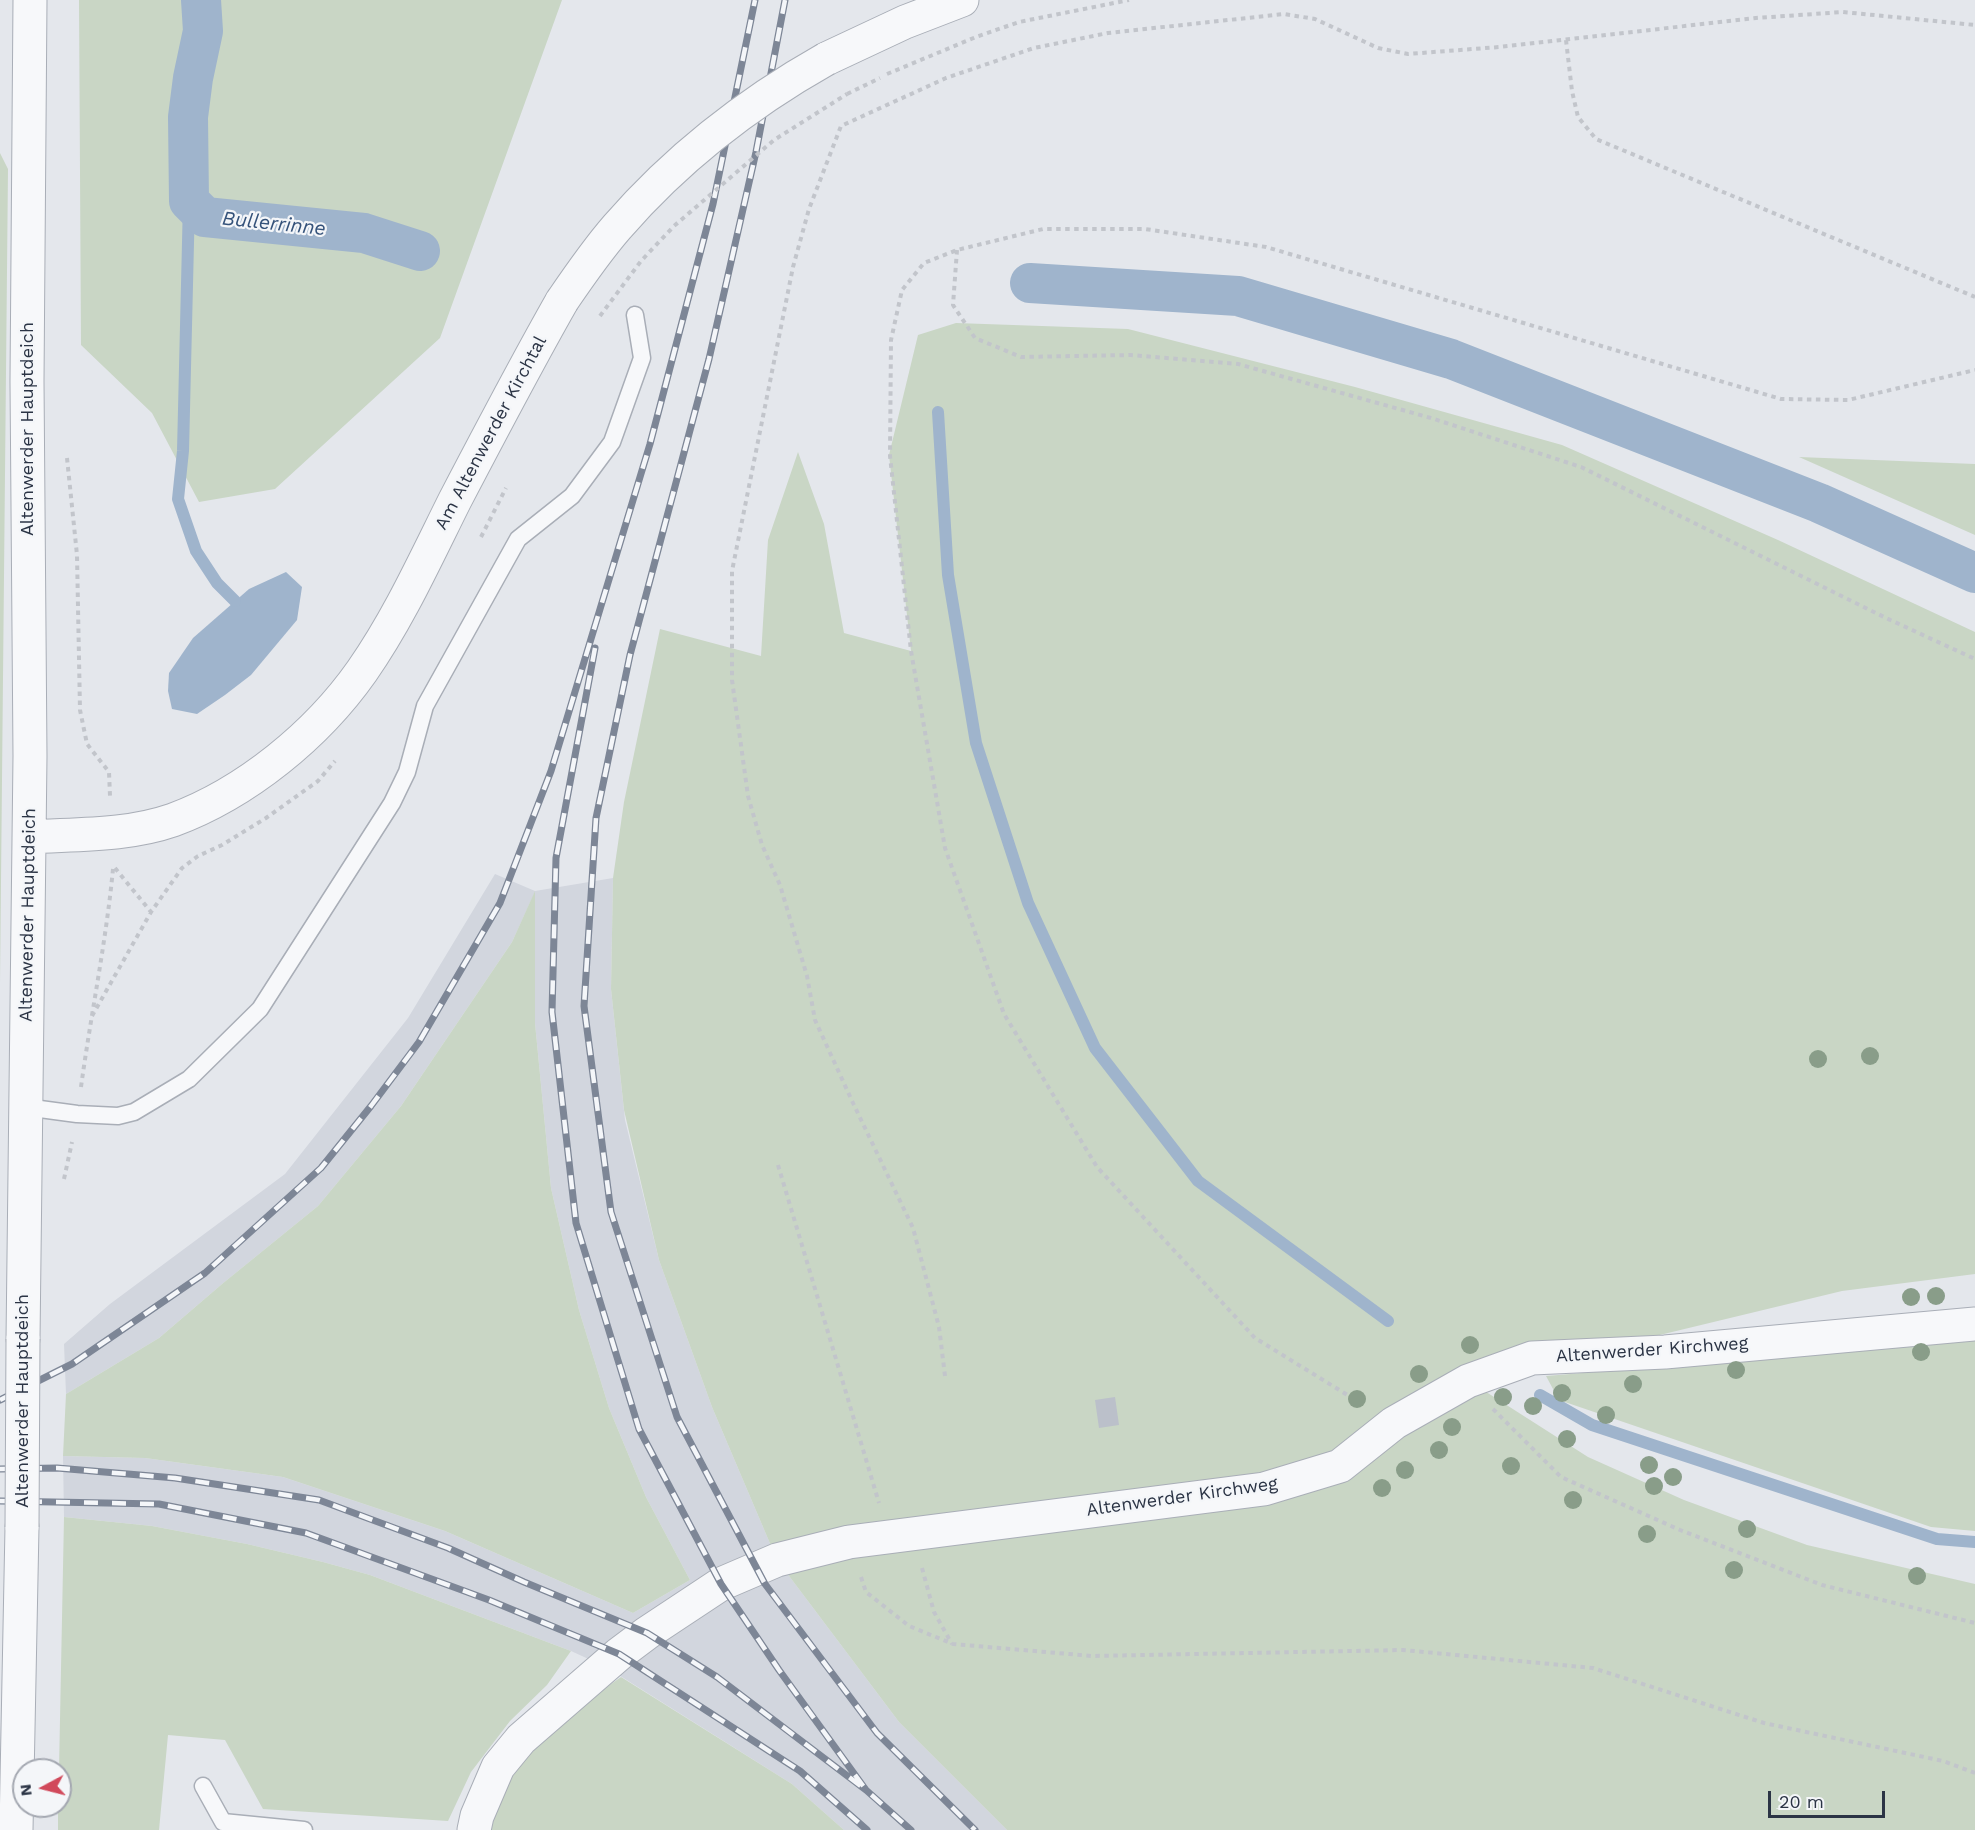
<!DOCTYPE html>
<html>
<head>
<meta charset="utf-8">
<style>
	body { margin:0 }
	#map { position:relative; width:1975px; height:1830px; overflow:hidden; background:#e4e7ec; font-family:"Work Sans",sans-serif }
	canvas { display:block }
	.north { position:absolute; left:12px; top:1758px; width:60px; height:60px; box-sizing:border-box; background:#f4f6f9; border:2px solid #a4a8b1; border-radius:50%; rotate:263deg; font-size:16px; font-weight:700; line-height:24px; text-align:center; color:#2b3445 }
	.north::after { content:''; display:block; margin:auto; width:21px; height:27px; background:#d1495b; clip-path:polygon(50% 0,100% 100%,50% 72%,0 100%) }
	.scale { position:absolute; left:1768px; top:1791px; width:117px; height:27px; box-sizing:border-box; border:3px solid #2b3445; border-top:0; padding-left:8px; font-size:18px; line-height:21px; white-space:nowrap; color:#2b3445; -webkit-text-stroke:4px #f4f6f9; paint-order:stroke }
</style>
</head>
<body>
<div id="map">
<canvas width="1975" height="1830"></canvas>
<div class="north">N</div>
<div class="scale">20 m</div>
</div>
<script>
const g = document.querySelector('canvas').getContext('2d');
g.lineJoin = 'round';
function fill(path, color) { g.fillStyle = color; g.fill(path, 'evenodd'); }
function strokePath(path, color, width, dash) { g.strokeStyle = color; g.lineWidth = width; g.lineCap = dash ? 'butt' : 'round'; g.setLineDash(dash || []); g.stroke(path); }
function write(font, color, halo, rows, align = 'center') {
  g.font = font + ' "Work Sans",sans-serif'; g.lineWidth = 4.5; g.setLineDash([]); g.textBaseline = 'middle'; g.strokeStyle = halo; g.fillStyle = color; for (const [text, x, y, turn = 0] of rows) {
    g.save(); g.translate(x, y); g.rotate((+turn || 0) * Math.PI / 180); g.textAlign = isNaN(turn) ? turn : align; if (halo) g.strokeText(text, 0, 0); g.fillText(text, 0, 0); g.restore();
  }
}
fill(new Path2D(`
	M495 874 535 891 613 878 611 989 625 1120 659 1260 712 1407 777 1560 899 1722 1007 1830H844L792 1784 606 1667 571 1651 370 1575 323 1562 247 1544 152 1526 64 1517 63 1456 145 1458 283 1477 445 1531 633 1613 690 1580 646 1497 609 1408 579 1310 551 1188 535 1023V892L512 942 401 1106 318 1206 222 1284 159 1338 66 1394 64 1344 110 1304 285 1174 408 1018Z`), '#d2d6de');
fill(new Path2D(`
	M79 0H562L440 338 275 489 199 502 152 413 81 345Z
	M0 153 8 169 0 983Z
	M956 323 1128 329 1355 387 1562 445 1778 540 1975 632V1274L1842 1291 1469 1381 1588 1457 1684 1500 1807 1545 1975 1584V1830H1007L899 1722 777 1560 712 1407 659 1260 624 1110 611 989 613 878 624 802 660 629 761 656 768 540 798 452 824 524 844 633 911 651 889 455 918 335Z
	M1799 457 1975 464V535Z
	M535 891V1023L551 1188 579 1310 609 1408 646 1497 690 1580 633 1613 445 1531 283 1477 145 1458 63 1456 66 1394 159 1338 222 1284 318 1206 401 1106 512 942Z
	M1975 1335V1531L1931 1527 1559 1400 1546 1376 1838 1352Z
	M64 1517 152 1526 247 1544 323 1562 370 1575 571 1651 547 1685 510 1721 471 1772 448 1821 263 1809 225 1740 168 1735 159 1830H58V1806H60L59 1770Z
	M621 1677 792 1784 844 1830H489L506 1774 566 1716Z`), '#c9d6c5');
fill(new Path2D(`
	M286 572 302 587 297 620 251 675 225 695 197 714 172 709 168 691 169 673 193 638 249 589Z`), '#9fb4cc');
strokePath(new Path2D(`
	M189 201 183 451 178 499 196 551 217 583 235 601
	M938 412 948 575 976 743 1028 903 1095 1048 1198 1181 1388 1321
	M1540 1395 1592 1425 1937 1539 1975 1542`), '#9fb4cc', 12);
strokePath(new Path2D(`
	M201 0 203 31 193 78 188 117 189 201 205 217 364 233 420 251
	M1030 283 1238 296 1451 359 1819 503 1975 573`), '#9fb4cc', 40);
fill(new Path2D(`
	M1115 1397 1119 1425 1099 1428 1095 1400Z`), '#bbc0ca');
const service = new Path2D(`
	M25 1107 77 1114 118 1116 134 1112 189 1079 260 1009 392 803 407 772 425 706 518 539 572 496 612 442 642 358 635 315
	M203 1786 223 1822 304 1830`);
const minor = new Path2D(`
	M826 59 905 22 962 0
	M29 837C77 834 127 836 173 820 246 793 317 735 362 671 399 618 426 558 455 500 490 433 525 366 562 301
	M23 1339 30 756 27 381 30 0
	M16 1830 22 1527
	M474 1830 477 1816 498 1767 521 1739 619 1654 647 1633 721 1584 777 1560 849 1542 1264 1489 1340 1466 1394 1423 1468 1381 1532 1358 1665 1352 1975 1324`);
strokePath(service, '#a9aeb7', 19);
strokePath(minor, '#a9aeb7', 35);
strokePath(new Path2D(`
	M1566 40 1572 91 1578 117 1596 139 1975 297
	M887 74 976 37 1019 22 1129 0
	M847 94 880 78
	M957 250 953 305 975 338 1021 357 1131 355 1238 364 1431 418 1581 467 1886 618 1975 659
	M67 458 77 555 80 710 87 744 109 772 110 796
	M481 537 506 488
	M115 868 151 912
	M92 1016 151 912 182 868 198 856 222 845 266 818 318 781 335 761
	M81 1087C91 1014 106 942 113 869
	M778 1165 879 1503
	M64 1179 72 1142
	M945 1376 939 1327 913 1228 853 1103 815 1020 807 976 780 885 762 845 748 796 732 680V571L793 267 809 209 841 126 946 78 1034 48 1108 33 1284 14 1315 19 1378 48 1408 54 1499 47 1756 18 1843 12 1975 25
	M1362 1404 1255 1338 1097 1167 1004 1014 945 848 911 651 890 456 891 340 902 290 924 263 957 250 1043 229H1145L1266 247 1781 399 1848 400 1975 370
	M1493 1409 1561 1477 1680 1530 1822 1585 1975 1623
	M922 1568 934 1612 952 1644
	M861 1577 866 1592 909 1626 953 1644 1092 1656 1403 1650 1593 1668 1764 1723 1943 1761 1975 1773`), '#c2c5cb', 4, [4.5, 4.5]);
strokePath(service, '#f7f8fa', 16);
strokePath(minor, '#f7f8fa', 33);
const rail = new Path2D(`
	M785 0 756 152 709 359 630 655 596 818 584 1006 611 1212 677 1417 765 1584 877 1733 975 1830
	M595 648 556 858 552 1012 576 1223 639 1429 721 1584 779 1670 866 1790
	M0 1400 72 1364 205 1273 321 1168 371 1106 419 1042 500 903 551 771 650 444 713 204 755 0
	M0 1469 57 1468 175 1478 319 1500 448 1548 524 1582 647 1633 717 1677 866 1790 911 1830
	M0 1501 159 1504 306 1533 489 1600 619 1654 800 1771 867 1830`);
strokePath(rail, '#7d8696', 7);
strokePath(rail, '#f4f6f9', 4.5, [14]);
const minorBridge = new Path2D(`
	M562 301C579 276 597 250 617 227 676 159 748 103 826 59
	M22 1527 23 1339`);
strokePath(minorBridge, '#a9aeb7', 35, []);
strokePath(new Path2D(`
	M600 316 641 261 674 226 774 140 847 94`), '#c2c5cb', 4, [4.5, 4.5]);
strokePath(minorBridge, '#f7f8fa', 33);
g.fillStyle = '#899d89';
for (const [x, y] of [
	[1870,1056],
	[1818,1059],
	[1936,1296],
	[1911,1297],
	[1470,1345],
	[1921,1352],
	[1736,1370],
	[1419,1374],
	[1633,1384],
	[1562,1393],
	[1503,1397],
	[1357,1399],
	[1533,1406],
	[1606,1415],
	[1452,1427],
	[1567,1439],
	[1439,1450],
	[1649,1465],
	[1511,1466],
	[1405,1470],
	[1673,1477],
	[1654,1486],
	[1382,1488],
	[1573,1500],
	[1747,1529],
	[1647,1534],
	[1734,1570],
	[1917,1576]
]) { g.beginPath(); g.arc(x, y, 9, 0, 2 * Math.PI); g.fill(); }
write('18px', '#2b3445', '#f4f6f9', [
	["Altenwerder Hauptdeich",28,429,-90],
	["Am Altenwerder Kirchtal",491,433,-62],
	["Altenwerder Hauptdeich",28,915,-89],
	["Altenwerder Kirchweg",1652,1350,-4],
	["Altenwerder Hauptdeich",23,1401,-90],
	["Altenwerder Kirchweg",1182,1497,-8]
]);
write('italic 20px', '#34527a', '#f4f6f9', [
	["Bullerrinne",274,224,6]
]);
</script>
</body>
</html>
